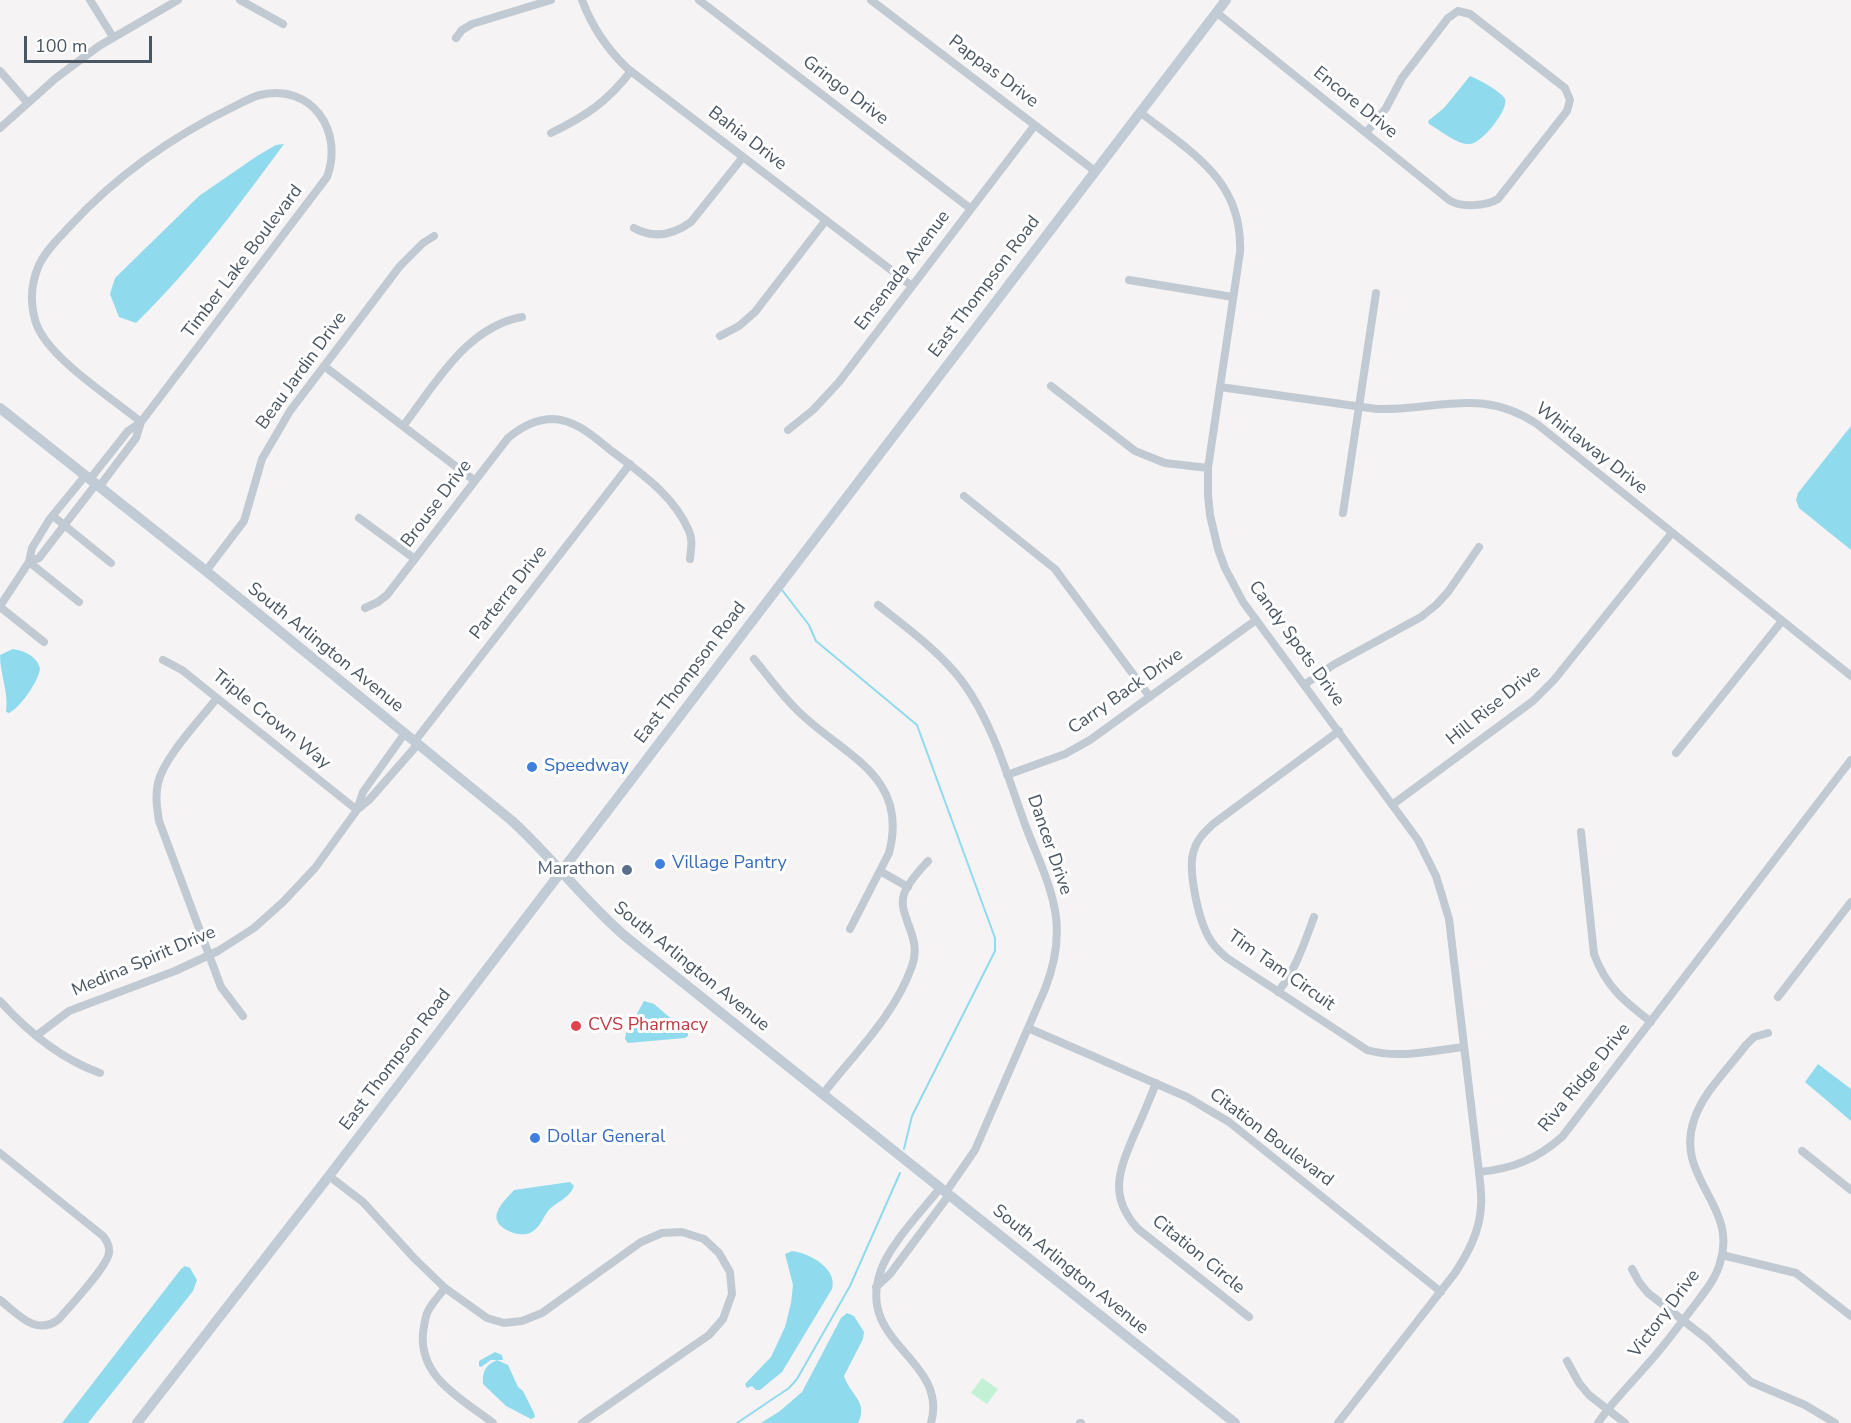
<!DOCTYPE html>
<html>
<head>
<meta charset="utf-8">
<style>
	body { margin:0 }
	#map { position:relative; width:1851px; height:1423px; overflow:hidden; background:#f5f3f3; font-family:"Nunito Sans",sans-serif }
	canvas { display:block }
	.scale { position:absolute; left:24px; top:36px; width:128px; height:27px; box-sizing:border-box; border:3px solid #4a5661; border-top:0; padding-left:8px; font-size:18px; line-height:21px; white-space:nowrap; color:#4a5661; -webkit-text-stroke:4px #fff; paint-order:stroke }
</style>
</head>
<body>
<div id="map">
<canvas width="1851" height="1423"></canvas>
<div class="scale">100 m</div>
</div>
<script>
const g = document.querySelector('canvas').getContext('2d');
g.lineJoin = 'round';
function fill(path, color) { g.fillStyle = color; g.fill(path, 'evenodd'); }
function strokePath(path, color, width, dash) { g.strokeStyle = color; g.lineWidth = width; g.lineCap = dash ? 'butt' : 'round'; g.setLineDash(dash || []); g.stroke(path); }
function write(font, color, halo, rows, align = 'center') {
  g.font = font + ' "Nunito Sans",sans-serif'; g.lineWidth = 6; g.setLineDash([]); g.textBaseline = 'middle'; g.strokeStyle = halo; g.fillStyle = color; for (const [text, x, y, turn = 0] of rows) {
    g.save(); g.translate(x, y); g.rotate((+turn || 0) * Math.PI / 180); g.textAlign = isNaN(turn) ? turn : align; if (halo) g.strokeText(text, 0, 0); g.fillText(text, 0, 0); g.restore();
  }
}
fill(new Path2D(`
	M982 1378 998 1389 987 1404 971 1393Z`), '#c3f1d5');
fill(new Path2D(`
	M1470 76C1478 79 1502 92 1505 99 1509 110 1481 144 1470 144 1457 145 1440 130 1429 124L1428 121 1444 108Z
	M284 144C237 208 193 267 136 323L119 317 110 294 115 278 199 196 257 156 276 145Z
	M1851 426V550L1799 508 1796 500 1798 493Z
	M13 649C25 651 38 657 40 669 38 682 20 708 9 713L6 712C9 692 0 675 0 655Z
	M644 1001 654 1004 688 1033V1036L685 1038 628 1043 625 1039 626 1033Z
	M1818 1064 1851 1089V1121L1805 1082Z
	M570 1182 574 1186C569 1199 557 1201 548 1211 542 1219 540 1228 530 1233 519 1238 492 1228 497 1213 500 1204 508 1197 514 1190Z
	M792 1251C810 1253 838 1269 832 1289L782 1372 760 1390H756L752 1386 747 1388 745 1384 771 1357 785 1327 791 1303 793 1285 785 1254Z
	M185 1266 190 1268 197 1280 193 1291 88 1423H62L181 1269Z
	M847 1313 854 1316 864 1332 863 1339 844 1376C850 1395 869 1402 858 1423H761L780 1411 802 1392 841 1318Z
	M495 1352 502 1355 503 1360H491L481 1367 479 1366V1361Z
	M497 1360 508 1365 518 1387 523 1391 534 1413 535 1417 531 1419 506 1406 483 1384C482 1371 486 1365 497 1360Z`), '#90daee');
strokePath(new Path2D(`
	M782 590 809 625 816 641 917 725 995 938V951L912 1116 904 1149
	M737 1423 789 1388 797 1379 850 1286 900 1173`), '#90daee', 2);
strokePath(new Path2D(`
	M90 0 113 37
	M240 0 283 24
	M582 0C592 27 607 49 628 69L912 286
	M699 0 971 209
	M871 0 1095 171
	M1216 12 1449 200C1461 208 1486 206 1498 199L1567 111 1570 100 1565 88 1470 14 1458 11 1448 18 1402 78 1386 108 1366 133
	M456 38 462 30 472 24 551 0
	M0 71 27 102
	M1140 112C1190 152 1243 179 1240 252L1208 468V495L1210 515 1218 549 1225 568 1243 602 1418 840 1436 876 1449 919 1479 1172C1480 1183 1482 1195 1481 1206 1480 1231 1468 1253 1455 1273L1338 1423
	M0 128 56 78 99 46 178 0
	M551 133C586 116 607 102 631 71
	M634 228C654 239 673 235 691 222L743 157
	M1129 280 1233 297
	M720 336 739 326 755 312 826 220
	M324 366 475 481
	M1051 386 1135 451 1165 463 1208 468
	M1220 387 1377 409C1437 411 1480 386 1537 424L1851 676
	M403 426C435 385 466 327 522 317
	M788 430 813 410 839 382 1035 125
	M90 479 128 431 141 422 327 177C344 131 312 83 260 95 252 97 243 102 235 106 173 136 117 175 70 226 59 238 46 250 39 265 31 283 30 304 36 323 48 358 112 398 141 422
	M99 487 136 438 141 422
	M964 496 1055 569 1150 697
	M1343 513 1376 293
	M53 516 111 563
	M359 518 415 559
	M29 562 39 558 96 484
	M29 562 79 602
	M206 571 244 521 262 459 290 411 400 266 423 243 434 236
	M878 605C907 628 939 651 962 681 993 723 1008 778 1026 827 1037 856 1052 886 1056 917 1059 942 1054 966 1045 989L975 1150 946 1192
	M0 606 29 562 32 548 49 520 85 476
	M0 607 44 642
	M365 608 378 602 387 595 508 438C521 427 535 419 553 419 577 420 595 438 613 452 642 474 674 496 689 531 693 540 691 549 690 559
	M754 659C768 676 781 694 796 709 841 755 910 774 889 853L850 929
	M1304 685 1333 665 1421 617 1436 605 1448 592 1479 547
	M217 698C200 720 164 757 158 783 155 796 157 808 159 821L221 987 243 1016
	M1339 731 1213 824C1205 832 1197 839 1194 850 1187 870 1199 923 1211 941 1215 947 1221 953 1227 958L1367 1050C1398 1059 1431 1051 1463 1047
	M405 733 363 792 357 810 369 800 418 744
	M415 741 630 464
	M1676 753 1782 621
	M1007 775 1065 754 1090 740 1256 620
	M1392 805 1533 701 1554 680 1671 534
	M1581 832 1594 954C1606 987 1624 1001 1651 1022
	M880 871 908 887
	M1278 992C1296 969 1304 944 1314 917
	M1778 997 1851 902
	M0 1001C27 1031 61 1059 100 1073
	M1028 1028 1187 1097 1229 1122 1441 1292
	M36 1036 69 1011 175 971 218 951 254 928 283 902 315 868 357 810 182 670 163 660
	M1156 1083C1149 1101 1142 1118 1134 1135 1119 1171 1108 1196 1138 1229L1249 1317
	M823 1094C854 1054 895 1015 912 966 923 937 897 916 904 894 908 882 920 870 928 861
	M1802 1151 1851 1190
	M0 1153 103 1236C107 1241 110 1246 109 1253 107 1267 70 1306 59 1319 36 1337 18 1314 0 1300
	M1479 1172C1512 1169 1537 1159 1562 1137L1851 760
	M329 1176 363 1202 414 1258 445 1288 487 1318 504 1323 522 1321 542 1313 641 1242 662 1233 682 1232 704 1239 719 1253 730 1272 732 1294 723 1319 709 1335 582 1423
	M1722 1255 1796 1273 1851 1316
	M1632 1269 1639 1282 1648 1293 1707 1339 1751 1382 1805 1405 1835 1423
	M876 1287 890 1274 949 1195
	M445 1288C439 1296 432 1303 428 1311 425 1317 424 1326 423 1333 419 1378 462 1399 493 1423
	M1567 1361 1579 1383 1589 1395 1625 1423
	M931 1423C949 1358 854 1344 881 1270 890 1244 922 1211 940 1188
	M1080 1423H1081
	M1598 1423C1611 1403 1629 1386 1645 1367 1662 1349 1676 1329 1691 1310 1702 1295 1715 1281 1720 1263 1739 1205 1674 1179 1694 1120 1703 1092 1729 1068 1746 1045L1754 1037 1768 1033`), '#c1cad2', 8);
strokePath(new Path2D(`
	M0 408 206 571 511 820C552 857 584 901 626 937L1235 1423
	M137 1423 329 1176 1226 0`), '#c1cbd6', 10);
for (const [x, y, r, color] of [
	[532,767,6,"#3f7fe0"],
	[660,864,6,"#3f7fe0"],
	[627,870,6,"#5c6f8a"],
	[576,1026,6,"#e0444e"],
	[535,1138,6,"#3f7fe0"]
]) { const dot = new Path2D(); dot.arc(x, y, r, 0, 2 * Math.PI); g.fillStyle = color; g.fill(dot); strokePath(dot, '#fff', 2); }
write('18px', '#4a5661', '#fff', [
	["Pappas Drive",993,72,37],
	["Gringo Drive",845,91,37],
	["Encore Drive",1355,103,39],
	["Bahia Drive",747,139,37],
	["Timber Lake Boulevard",243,262,-53],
	["Ensenada Avenue",903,271,-53],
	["East Thompson Road",985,287,-53],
	["Beau Jardin Drive",302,371,-54],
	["Whirlaway Drive",1591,449,38],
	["Brouse Drive",437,504,-53],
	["Parterra Drive",509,593,-52],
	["Candy Spots Drive",1296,644,54],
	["South Arlington Avenue",325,648,39],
	["East Thompson Road",691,673,-53],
	["Carry Back Drive",1126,692,-35],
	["Hill Rise Drive",1494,706,-39],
	["Triple Crown Way",271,720,39],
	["Dancer Drive",1049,845,71],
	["Medina Spirit Drive",144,962,-23],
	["South Arlington Avenue",691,967,39],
	["Tim Tam Circuit",1281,971,35],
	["East Thompson Road",396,1060,-53],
	["Riva Ridge Drive",1585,1078,-51],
	["Citation Boulevard",1271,1138,37],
	["Citation Circle",1198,1255,39],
	["South Arlington Avenue",1070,1270,39],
	["Victory Drive",1665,1314,-53]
]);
write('18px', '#366cbe', '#fff', [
	["Speedway",544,767],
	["Village Pantry",672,864],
	["Dollar General",547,1138]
], 'left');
write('18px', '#4e5e75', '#fff', [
	["Marathon",615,870]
], 'right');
write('18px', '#be3a42', '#fff', [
	["CVS Pharmacy",588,1026]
], 'left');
</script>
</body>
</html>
